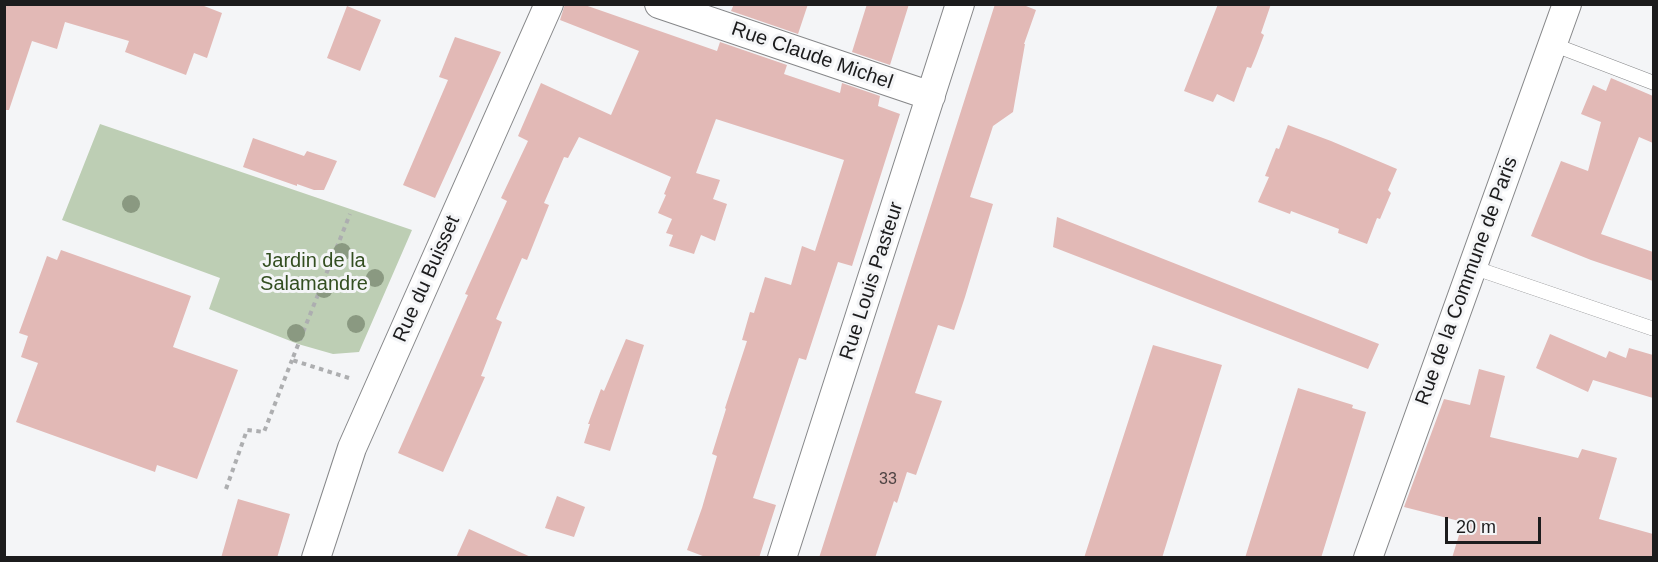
<!DOCTYPE html>
<html>
<head>
<meta charset="utf-8">
<style>
	body { margin:0 }
	#map { position:relative; width:1658px; height:562px; overflow:hidden; background:#f4f5f7; font-family:Helvetica,sans-serif }
	canvas { display:block }
	.frame { position:absolute; inset:0; border:6px solid #1c1c1d; pointer-events:none }
	.scale { position:absolute; left:1445px; top:517px; width:96px; height:27px; box-sizing:border-box; border:3px solid #1c1c1d; border-top:0; padding-left:8px; font-size:18px; line-height:21px; white-space:nowrap; color:#1c1c1d; -webkit-text-stroke:4px #f4f5f7; paint-order:stroke }
</style>
</head>
<body>
<div id="map">
<canvas width="1658" height="562"></canvas>
<div class="frame"></div>
<div class="scale">20 m</div>
</div>
<script>
const g = document.querySelector('canvas').getContext('2d');
g.lineJoin = 'round';
function fill(path, color) { g.fillStyle = color; g.fill(path, 'evenodd'); }
function strokePath(path, color, width, dash) { g.strokeStyle = color; g.lineWidth = width; g.lineCap = dash ? 'butt' : 'round'; g.setLineDash(dash || []); g.stroke(path); }
function write(font, color, halo, rows, align = 'center') {
  g.font = font + ' Helvetica,sans-serif'; g.lineWidth = 6; g.setLineDash([]); g.textBaseline = 'middle'; g.strokeStyle = halo; g.fillStyle = color; for (const [text, x, y, turn = 0] of rows) {
    g.save(); g.translate(x, y); g.rotate((+turn || 0) * Math.PI / 180); g.textAlign = isNaN(turn) ? turn : align; if (halo) g.strokeText(text, 0, 0); g.fillText(text, 0, 0); g.restore();
  }
}
fill(new Path2D(`
	M100 124 412 230 359 352 333 354 298 344 209 309 220 278 62 220Z`), '#bdceb4');
fill(new Path2D(`
	M4 4H199L222 13 207 58 194 53 186 75 125 52 129 41 65 22 57 49 32 41 9 110H4Z
	M565 4H582L717 51 720 42 787 65 784 74 840 93 842 83 880 96 878 106 900 114 852 266 838 262 806 360 799 358 753 498 776 505 759 558H708L687 550 702 508 717 456 712 454 726 409 725 408 747 341 742 340 750 312 754 313 765 277 791 285 802 246 815 251 844 160 716 119 696 173 720 180 713 199 727 204 715 241 701 235 694 254 669 246 673 235 666 233 672 219 658 213 666 195 664 194 671 177 579 137 568 158 564 157 544 203 549 205 527 260 522 258 496 319 502 322 481 376 485 377 443 472 398 453 468 295 465 294 507 201 501 198 528 141 518 136 541 83 611 115 639 51 560 20Z
	M734 4H808L798 34 731 11Z
	M867 4H909L890 65 852 52Z
	M995 4H1021L1036 10 1024 44H1025L1013 112 993 126 970 197 993 204 965 297 954 330 938 325 915 393 942 401 916 475 907 472 897 503 894 501 875 558H819Z
	M1218 4H1271L1261 33 1264 35 1256 56 1251 68 1247 67 1234 102 1217 94 1213 102 1184 91Z
	M347 6 381 20 360 71 327 58Z
	M455 37 501 52 435 198 403 185 448 80 439 77Z
	M1611 78 1653 96V143L1639 137 1601 234 1653 252V281L1591 260 1531 236 1561 161 1588 171 1601 122 1581 114 1593 85 1606 91Z
	M1288 125 1331 141 1397 169 1388 190 1391 193 1380 219 1377 218 1367 244 1338 233 1339 229 1291 211 1290 214 1258 202 1269 177 1265 176 1276 148 1279 149Z
	M253 138 304 156 307 151 337 161 324 190H314L297 184V186L243 167Z
	M1057 217 1379 344 1368 369 1053 247Z
	M61 250 191 296 173 347 238 370 197 479 157 465 155 472 16 422 38 363 21 357 28 336 19 333 47 256 57 260Z
	M1550 334 1606 358 1609 351 1626 358 1629 348 1653 355V398L1593 380 1588 392 1536 368Z
	M626 339 644 345 610 451 584 443 590 424H588L601 389 604 391Z
	M1153 345 1222 365 1162 558H1084Z
	M1479 369 1505 376 1490 437 1578 458 1582 449 1617 458 1599 519 1653 534V558H1452L1463 522 1404 507 1444 399 1470 405Z
	M1298 388 1353 405 1352 408 1366 412 1352 458 1321 558H1245Z
	M557 496 585 507 574 537 545 528Z
	M238 499 290 514 277 558H221Z
	M469 529 533 558H456Z`), '#e2b9b6');
const lane = new Path2D(`
	M1552 44 1654 83
	M1472 267 1654 329`);
const street = new Path2D(`
	M659 4 931 96
	M316 558 352 448 549 4
	M782 558 960 4
	M1368 558 1567 4`);
strokePath(lane, '#868789', 15);
strokePath(street, '#868789', 30);
strokePath(new Path2D(`
	M349 378 292 360 350 214
	M226 489 247 430 264 432 292 360`), '#adaeb0', 4, [4.5, 4.5]);
strokePath(lane, '#fff', 14);
strokePath(street, '#fff', 28);
g.fillStyle = '#8a9981';
for (const [x, y] of [
	[131,204],
	[342,252],
	[375,278],
	[324,289],
	[356,324],
	[296,333]
]) { g.beginPath(); g.arc(x, y, 9, 0, 2 * Math.PI); g.fill(); }
write('16px', '#4e4343', null, [
	["33",888,480]
]);
write('20px', '#1c1c1d', '#f4f5f7', [
	["Rue Claude Michel",812,56,19],
	["Rue du Buisset",427,279,-66],
	["Rue Louis Pasteur",872,281,-72],
	["Rue de la Commune de Paris",1467,281,-70]
]);
write('20px', '#334e20', '#f4f5f7', [
	["Jardin de la",314,261],
	["Salamandre",314,284]
]);
</script>
</body>
</html>
